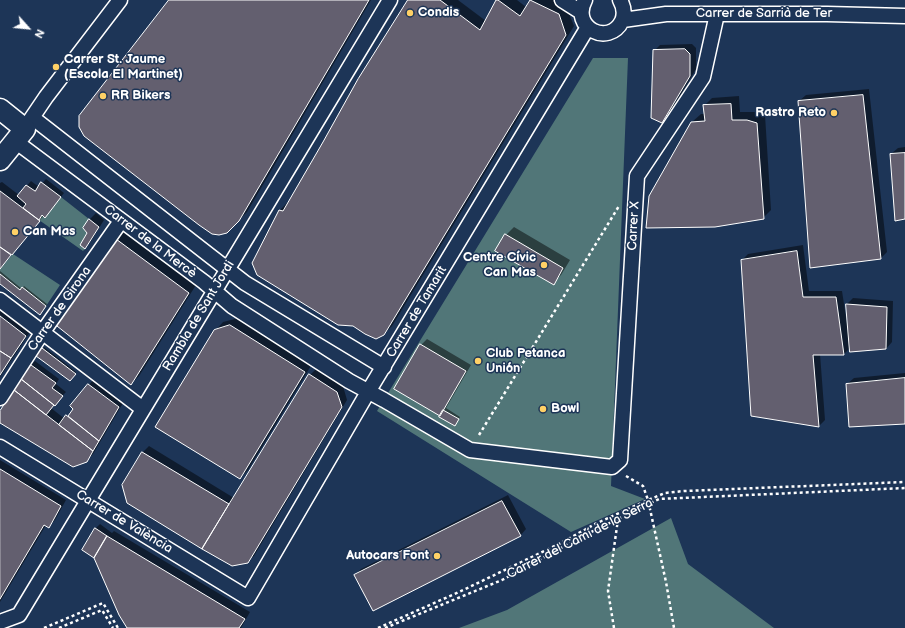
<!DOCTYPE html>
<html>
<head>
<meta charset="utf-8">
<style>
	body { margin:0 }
	#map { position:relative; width:905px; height:628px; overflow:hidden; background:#1d3557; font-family:"Balsamiq Sans",sans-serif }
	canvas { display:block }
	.north { position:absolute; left:8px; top:8px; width:40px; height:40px; -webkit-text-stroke:3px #1d3557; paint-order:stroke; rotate:117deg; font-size:11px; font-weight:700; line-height:16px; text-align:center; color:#fff }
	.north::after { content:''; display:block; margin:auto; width:14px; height:18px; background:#fff; clip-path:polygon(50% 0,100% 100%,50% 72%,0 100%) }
</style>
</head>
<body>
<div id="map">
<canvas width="905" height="628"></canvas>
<div class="north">N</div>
</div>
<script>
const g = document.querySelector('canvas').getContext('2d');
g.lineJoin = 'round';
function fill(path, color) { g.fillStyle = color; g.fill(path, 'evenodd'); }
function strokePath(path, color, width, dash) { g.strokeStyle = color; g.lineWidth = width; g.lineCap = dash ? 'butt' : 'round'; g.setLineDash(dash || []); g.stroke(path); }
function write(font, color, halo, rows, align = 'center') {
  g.font = font + ' "Balsamiq Sans",sans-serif'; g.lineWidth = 3; g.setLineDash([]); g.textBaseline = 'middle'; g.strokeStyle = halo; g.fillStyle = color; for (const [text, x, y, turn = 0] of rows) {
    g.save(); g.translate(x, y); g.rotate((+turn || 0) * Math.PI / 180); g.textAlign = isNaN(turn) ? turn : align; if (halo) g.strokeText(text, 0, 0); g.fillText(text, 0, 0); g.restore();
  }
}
fill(new Path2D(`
	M593 58H628L611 486 645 499 571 532 377 411Z
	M61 197 89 219 83 228 87 233 80 245 85 249 83 251 39 220 42 215 45 217Z
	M13 254 60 285 46 306 22 288 20 290 0 274V269Z
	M671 518 688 564 774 628H459L507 610Z`), '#517678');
fill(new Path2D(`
	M170 0H371L247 212 239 220Z
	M409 0H458L486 21 497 0H517L526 7 531 0H554L566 6 574 26 392 326 384 334 280 210 288 202H289Z
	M692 44 696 48V69L668 116 662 122 654 51 660 45Z
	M869 89 887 252 881 258 799 101 806 95Z
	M739 96 740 112H755L765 115 771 210 763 218 692 122 701 114H705L704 106 712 98Z
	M905 147V218L896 220 891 154 898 148Z
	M46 179 64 193 49 212 44 215 0 268V248L2 246 0 244V183L2 182 19 195 31 181 39 187Z
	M96 213 104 220 91 241 85 247 89 233 84 228 90 219Z
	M514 227 570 260 561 275 553 283 506 235Z
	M124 231 196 285 139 376 131 384 116 239Z
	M803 245 809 291H842L848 330H849L847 304 853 298 893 301 892 342 886 349 851 351V347L844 354H820L825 420 819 426 752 416 742 260 748 254Z
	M0 271 22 289 24 286 47 304 42 312 0 283Z
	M0 305 32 329 0 377Z
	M239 318 312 364 248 470 240 478 215 331 223 322Z
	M427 339 471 365 446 408 460 417 456 423 440 417 421 345Z
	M44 347 76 372 71 378 43 349Z
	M35 361 59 379 56 384 66 392 51 408 65 419 74 409 72 406 93 380 123 403 93 454 86 461 0 422V413L31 365Z
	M316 369 343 386 347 400 254 556 247 562 232 565 128 502 123 485 143 452 149 446 234 498 310 375Z
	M905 373V423L847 384 854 378Z
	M0 460 66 500 55 520 49 526 46 525 0 602Z
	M508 495 526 529 520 536 355 575 361 569Z
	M100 524 112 533 114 531 250 612 241 628H128L95 556 83 550 96 528Z`), '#0007');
const building = new Path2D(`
	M169 0H369L239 221 227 233 219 235 212 234 199 225 84 136 79 127V116Z
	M408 0H440L480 30 496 0H498L520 16 530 0 559 14 566 35 384 335 376 339 365 334 353 326 338 325 257 275 252 263 279 210 283 211 323 142 358 79Z
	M685 49 690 54V76L662 123 651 118 653 50Z
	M863 95 881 259 810 268 798 101Z
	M731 104 732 120H747L757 123 764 219 715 227 646 228 649 196 691 122 705 121 703 105Z
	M905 153V219L895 221 890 154Z
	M41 182 61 197 45 218 42 215 39 220 23 208 26 204 17 196 26 185 35 191Z
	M0 191 40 221 12 255 0 247Z
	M89 219 99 227 85 249 80 245 87 233 83 228Z
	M505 234 563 268 554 285 495 251Z
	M116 239 189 293 131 385 57 326Z
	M0 247 11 255 0 269Z
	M797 251 803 297H836L844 355H813L819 427 751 416 741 260Z
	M0 274 20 290 22 287 46 306 40 315 0 284Z
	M846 304 887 307 886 349 850 352Z
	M0 316 26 336 11 358 0 351Z
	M230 325 305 372 240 479 155 427 214 330Z
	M420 344 466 371 440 416 394 389Z
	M42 348 76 374 70 381 36 356Z
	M0 351 11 358 0 375Z
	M31 365 56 383 52 388 63 396 55 406 21 379Z
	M309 374 337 392 342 407 248 563 232 566 202 549Z
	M905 378V424L849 427 846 384Z
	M21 379 54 405 46 415 14 390Z
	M88 384 119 407 99 441 68 416 73 409 70 406Z
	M14 390 93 451 87 462 73 467 0 423V411Z
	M443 410 459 419 455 426 439 417Z
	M66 415 99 441 93 451 59 425Z
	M142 452 229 504 202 549 127 503 122 485Z
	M0 469 61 506 49 528 44 525 0 599Z
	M502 501 521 536 373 611 354 575Z
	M95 528 107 536 94 558 82 550Z
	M107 536 245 619 239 628H127L119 615 94 558Z`);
fill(building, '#635f6f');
strokePath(building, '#fff', 1);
const street = new Path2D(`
	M562 0 581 12
	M585 0C570 28 609 47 622 21 625 14 624 7 620 0
	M623 20 666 14H827L905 16
	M33 118 245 283 384 367
	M27 125 46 97 120 0
	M15 141 204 282 232 306 349 381 384 400 470 450 612 467 620 460 637 176 703 77 717 14
	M0 300 143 409
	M0 398 42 333 121 221
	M0 447 248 598 368 392 588 27
	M0 622 19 615 390 0`);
const secondary = new Path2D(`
	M0 109 25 129 0 160`);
strokePath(street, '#fff', 17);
strokePath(secondary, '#fff', 23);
strokePath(new Path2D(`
	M479 435 619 206
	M626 476 643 486 648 500 666 582 674 628
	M44 628 103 603 118 628
	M59 628 102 610 113 628
	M378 628 459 592 561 543 595 524 648 500 665 493 684 491 905 482
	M385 628 502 580 583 536 659 499 905 488
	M614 628 608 591 618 519`), '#fff', 2.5, [3, 3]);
strokePath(street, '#1d3557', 14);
strokePath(secondary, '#1d3557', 20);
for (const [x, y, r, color] of [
	[410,13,4,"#ffd166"],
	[56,67,4,"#ffd166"],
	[103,96,4,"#ffd166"],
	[834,113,4,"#ffd166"],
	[15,232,4,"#ffd166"],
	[544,265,4,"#ffd166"],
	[478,361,4,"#ffd166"],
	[543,409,4,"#ffd166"],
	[437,556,4,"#ffd166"]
]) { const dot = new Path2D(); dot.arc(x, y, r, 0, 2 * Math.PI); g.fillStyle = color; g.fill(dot); strokePath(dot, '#1d3557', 1.5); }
write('bold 13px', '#fff', '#1d3557', [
	["Condis",418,13],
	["Carrer St. Jaume",64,60],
	["(Escola El Martinet)",64,75],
	["RR Bikers",111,96],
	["Rastro Reto",826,113,"right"],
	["Can Mas",23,232],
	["Centre Cívic",536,258,"right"],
	["Can Mas",536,273,"right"],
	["Club Petanca",486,354],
	["Unión",486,369],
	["Bowl",551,409],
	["Autocars Font",429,556,"right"]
], 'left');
write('13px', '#fff', '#1d3557', [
	["Carrer de Sarrià de Ter",764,14],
	["Carrer X",634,226,-87],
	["Carrer de la Mercè",150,242,37],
	["Carrer de Girona",60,309,-55],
	["Carrer de Tamarit",417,312,-59],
	["Rambla de Sant Jordi",199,316,-59],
	["Carrer de València",124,522,31],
	["Carrer del Camí de la Serra",580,539,-27]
]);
</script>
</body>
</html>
